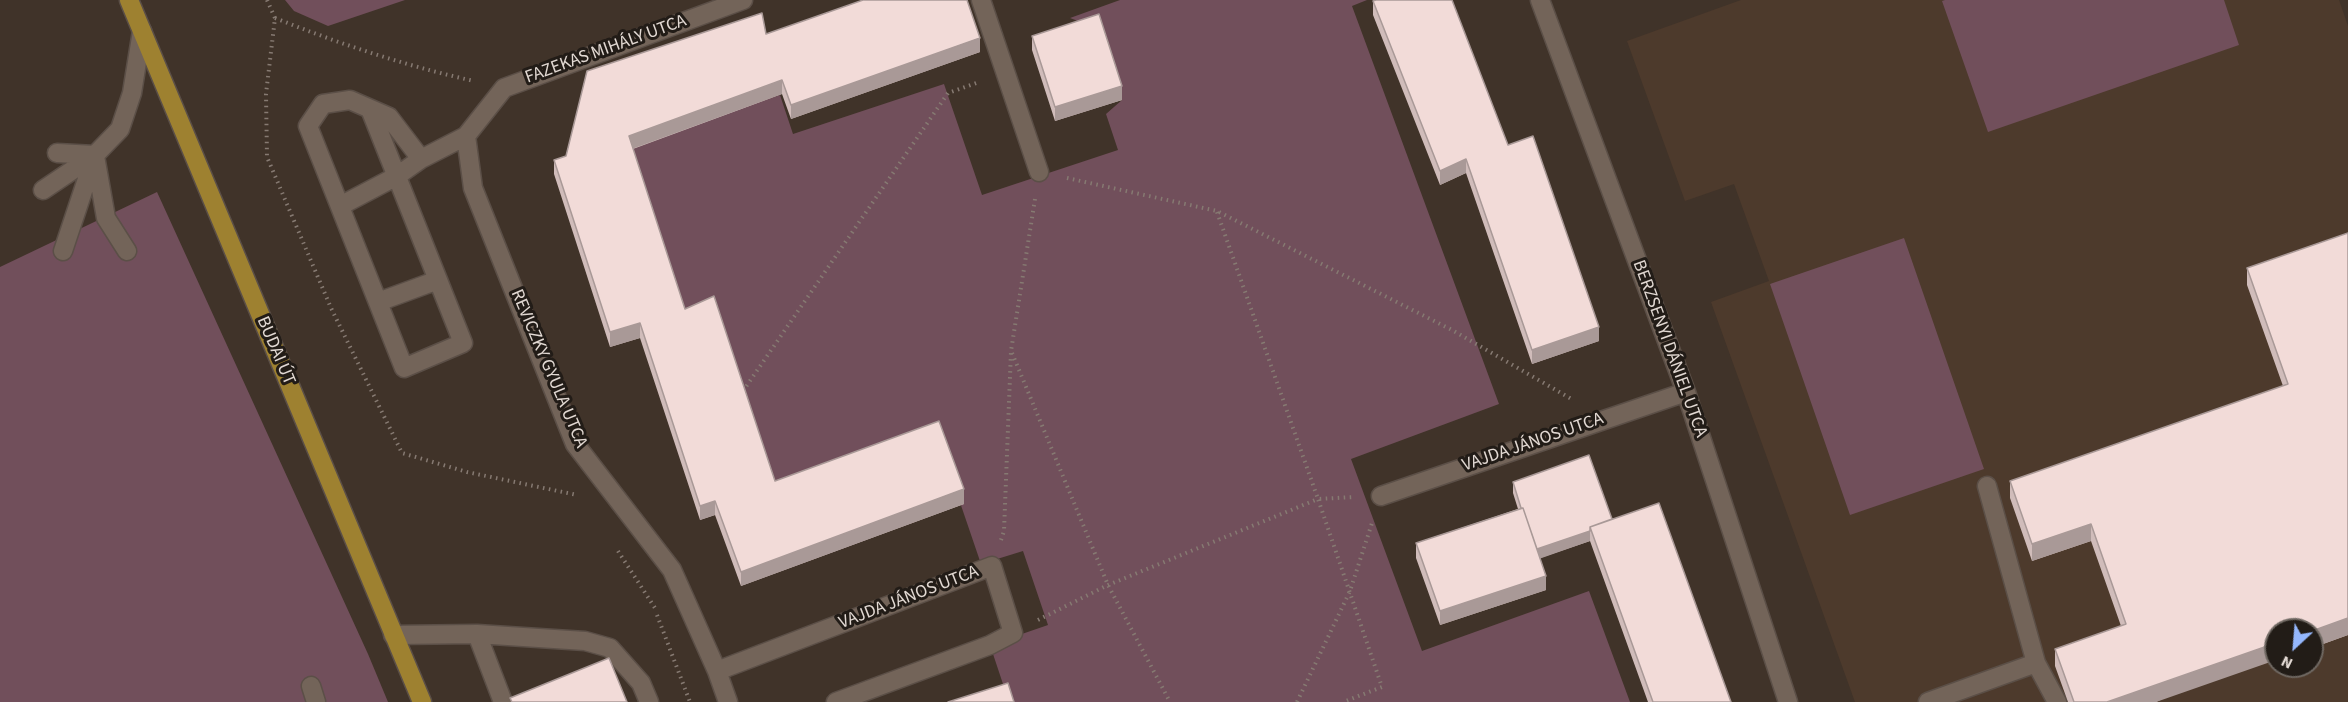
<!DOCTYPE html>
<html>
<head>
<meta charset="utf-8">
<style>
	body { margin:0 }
	#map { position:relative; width:2348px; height:702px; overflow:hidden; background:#403329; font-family:"Source Sans 3",sans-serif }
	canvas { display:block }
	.north { position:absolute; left:2264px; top:618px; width:60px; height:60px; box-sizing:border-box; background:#221c17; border:2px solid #6f6862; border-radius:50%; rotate:206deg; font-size:16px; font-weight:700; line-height:24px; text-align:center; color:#e2d9d3 }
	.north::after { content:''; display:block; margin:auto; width:21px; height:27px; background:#94b7fd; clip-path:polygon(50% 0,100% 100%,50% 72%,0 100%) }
</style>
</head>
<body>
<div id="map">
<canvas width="2348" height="702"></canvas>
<div class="north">N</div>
</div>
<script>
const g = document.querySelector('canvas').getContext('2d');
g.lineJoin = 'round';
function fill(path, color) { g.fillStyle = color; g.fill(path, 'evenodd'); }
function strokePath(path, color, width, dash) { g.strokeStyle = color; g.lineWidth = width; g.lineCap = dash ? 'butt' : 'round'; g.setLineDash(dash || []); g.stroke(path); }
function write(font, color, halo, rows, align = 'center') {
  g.font = font + ' "Source Sans 3",sans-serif'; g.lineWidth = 6; g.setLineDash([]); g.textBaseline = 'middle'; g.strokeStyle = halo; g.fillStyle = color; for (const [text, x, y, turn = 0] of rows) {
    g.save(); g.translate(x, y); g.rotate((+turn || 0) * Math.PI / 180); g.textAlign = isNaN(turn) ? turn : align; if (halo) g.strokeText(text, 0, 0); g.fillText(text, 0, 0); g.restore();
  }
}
fill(new Path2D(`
	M1741 0H2339L2348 26V702H1855L1711 302 1769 281 1734 184 1685 201 1627 41ZM2276 630H2312V666H2276Z`), '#4d3a2c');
fill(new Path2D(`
	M285 0H405L328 26 294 11Z
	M1120 0H1367L1352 6 1499 404 1351 459 1422 651 1589 591 1630 702H1009L990 645 1048 625 1023 551 981 564 936 432 775 485 680 323 622 147 780 95 793 134 944 84 982 195 1118 150 1106 114 1122 100 1099 29 1070 18Z
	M1945 0H2224L2239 45 1988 132 1942 1Z
	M157 192 368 654 388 702H0V267Z
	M1904 238 1984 469 1850 515 1770 284Z`), '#714f5b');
const minor = new Path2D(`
	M981 0 1039 172
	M1540 0 1686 392 1788 702
	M370 109 463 343 404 368 308 126 323 104 350 100 389 117 421 159 466 136
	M57 153 95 155
	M95 156 106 218 127 251
	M43 190 95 155
	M340 206 397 176 421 159
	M63 251 95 155 120 129 132 93 142 31
	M378 302 438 280
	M1987 486 2036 663
	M1381 496 1686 392
	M477 634 503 702
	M393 635 477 634 585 641 610 648 641 683 649 702
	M717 671 992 566 1013 633 990 645 836 702
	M311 686 316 702
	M728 702 717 671 672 570 575 444 473 188 466 136 504 88 743 0
	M1928 702 2036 663 2057 702`);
const major = new Path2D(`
	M129 0 422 702`);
strokePath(minor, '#5b4f47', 21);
strokePath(major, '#5b4f47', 21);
strokePath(new Path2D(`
	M267 0 275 18 266 94 267 157 331 308 402 453 467 472 577 495
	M275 18C340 44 406 66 474 81
	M1067 178 1217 211 1452 330 1573 400
	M1217 212 1318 499 1354 497
	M1012 353 1108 585 1170 702
	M743 391 948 93 979 82
	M1001 540 1004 531 1011 351 1035 199
	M618 551 655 608
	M657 615 690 702
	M1038 620 1108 585 1318 499 1382 687 1343 702
	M1297 702 1350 591 1372 523`), '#867a72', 4, [1.5, 4.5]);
strokePath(minor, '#736459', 18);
strokePath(major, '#9e8130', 18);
fill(new Path2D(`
	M1373 1 1508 145 1599 341 1532 364 1466 173 1440 185 1373 15Z
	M766 34 980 52 791 119 782 94 633 149 685 309 775 481 964 504 741 586 715 515 700 520 640 338 610 347 554 174V160L566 156Z
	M1032 36 1122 100 1055 121 1032 50Z
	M2348 233V635L2312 648V630L2156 702H2068L2055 666V649L2121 626 2091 541 2032 561 2010 498V481L2283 386 2247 285V268Z
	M1513 482 1612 519 1731 702H1648L1590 541 1540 558 1546 590 1440 625 1416 558V543L1518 509 1513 493Z`), '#d0bcba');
fill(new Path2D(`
	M980 38V52L791 119V105Z
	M782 80V94L629 150V136Z
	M1122 86V100L1055 121V107Z
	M1466 159V173L1440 185V171Z
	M640 323V338L610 347V332Z
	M1599 327V341L1532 364V350Z
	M964 489V504L741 586V572Z
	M715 501V515L700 520V506Z
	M2091 524V541L2032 561V544Z
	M1590 531V541L1536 560V549Z
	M1546 576V590L1440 625V611Z
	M2348 618V635L2312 648V631Z
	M2276 643V660L2156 702H2107Z`), '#a99997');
const building = new Path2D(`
	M863 0H967L980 38 791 105 782 80 629 136 685 309 714 296 775 481 939 421 964 489 741 572 715 501 700 506 640 323 610 332 554 160 566 156 587 71 762 13 766 34Z
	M1376 0H1452L1508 145 1533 136 1599 327 1532 350 1466 159 1440 171 1373 1Z
	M1099 14 1122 86 1055 107 1032 36Z
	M2348 233V618L2312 631 2276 630V643L2107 702H2074L2055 649 2126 624 2091 524 2032 544 2010 481 2288 384 2247 268Z
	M1589 455 1612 519 1590 527V531L1537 549 1523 508H1521L1513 482Z
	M1659 503 1731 702H1653L1590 527Z
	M1523 508 1546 576 1440 611 1416 543Z
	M609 658 627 702H512L510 698Z
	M1008 683 1014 702H948Z`);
fill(building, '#f2dbd8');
strokePath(building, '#a99997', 1.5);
write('18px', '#e2d9d3', '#221c17', [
	["FAZEKAS MIHÁLY UTCA",606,50,-20],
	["BERZSENYI DÁNIEL UTCA",1669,349,70],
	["BUDAI ÚT",275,351,67],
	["REVICZKY GYULA UTCA",548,369,67],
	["VAJDA JÁNOS UTCA",1533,443,-19],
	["VAJDA JÁNOS UTCA",909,598,-21]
]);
</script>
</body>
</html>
